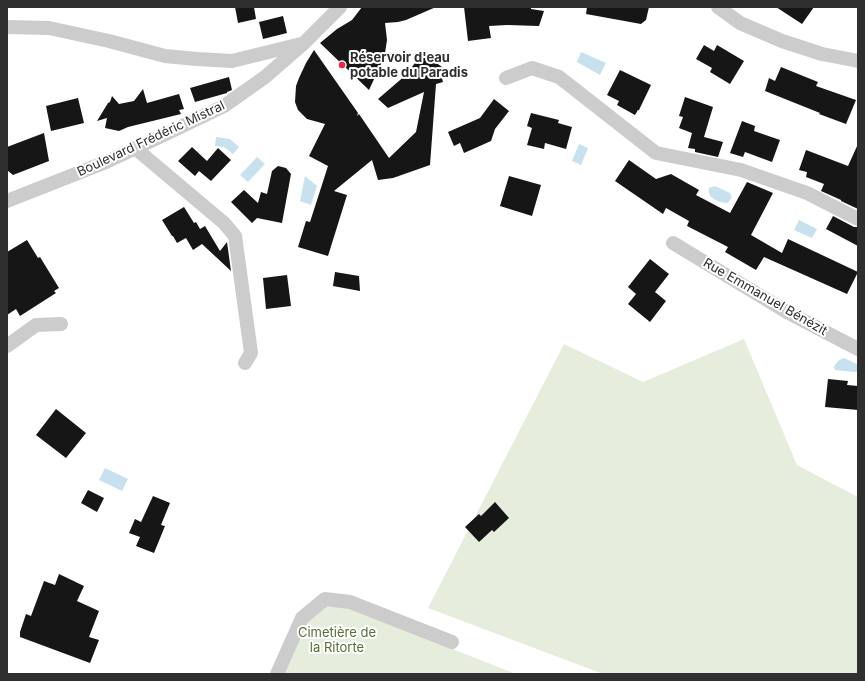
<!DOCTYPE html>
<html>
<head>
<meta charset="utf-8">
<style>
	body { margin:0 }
	#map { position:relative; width:865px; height:681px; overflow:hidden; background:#fff; font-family:Inter,sans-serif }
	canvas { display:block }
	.frame { position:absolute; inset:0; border:8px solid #2f2f2f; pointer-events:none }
</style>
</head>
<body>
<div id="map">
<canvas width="865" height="681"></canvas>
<div class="frame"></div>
</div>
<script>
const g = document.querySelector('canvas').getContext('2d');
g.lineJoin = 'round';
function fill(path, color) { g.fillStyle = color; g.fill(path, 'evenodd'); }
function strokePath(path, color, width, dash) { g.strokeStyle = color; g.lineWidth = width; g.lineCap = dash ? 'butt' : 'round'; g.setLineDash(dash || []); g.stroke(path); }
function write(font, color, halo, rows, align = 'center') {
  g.font = font + ' Inter,sans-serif'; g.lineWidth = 4; g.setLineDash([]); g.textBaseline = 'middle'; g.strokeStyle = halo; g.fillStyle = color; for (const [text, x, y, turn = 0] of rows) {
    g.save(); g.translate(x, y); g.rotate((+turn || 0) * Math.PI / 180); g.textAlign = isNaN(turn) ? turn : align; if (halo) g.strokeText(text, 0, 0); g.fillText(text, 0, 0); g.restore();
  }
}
fill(new Path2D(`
	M744 339 797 465 858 497V674H603L428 608 564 344 643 382Z
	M326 606 348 608 516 674H284L307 621Z`), '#e7eddc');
fill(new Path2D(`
	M581 52 606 63 600 75 577 62Z
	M216 137 230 139 239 147 233 154 224 147 215 146Z
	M579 144 588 148 581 165 572 161Z
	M257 157 265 164 248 182 240 175Z
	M305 176 317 186 311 205 300 201Z
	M715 186 730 193 732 197 728 203C720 203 706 198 709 188Z
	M799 220 817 229 812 238 794 230Z
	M844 358 857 364 858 365V370L856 372H853L835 370 834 367C837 362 839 359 844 358Z
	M105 468 128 479 122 491 99 480Z`), '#c7e2ee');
fill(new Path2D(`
	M235 7H254L256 19 238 23Z
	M362 7H436L406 20 398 22 385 23 387 40 385 53 382 62 369 90 320 43 337 29 352 20Z
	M464 7H531V9L544 11 539 26 507 25 489 26 491 38 468 41Z
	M587 7H649L646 20 641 24 586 14Z
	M776 7H814L802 24Z
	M283 16 287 33 263 39 259 22Z
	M704 45 714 51 717 45 744 61 730 84 710 72 712 68 696 59Z
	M314 50 358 113 357 116 359 114 389 158 416 132 424 92 388 108 378 99 407 74 422 53 445 69 441 75 443 82 436 84 430 165 393 178 378 180 372 160 334 191 347 195 328 256 298 247 306 221 310 222 328 166 309 156 325 124 307 119 298 110 295 102 296 86 299 78 306 63Z
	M781 67 818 82 816 86 856 100 846 124 819 114 820 113 765 91 769 78 775 81Z
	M620 70 651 85 639 110H638L635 115 617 105 619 101 607 95Z
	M229 77 232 90 227 92V93L195 102 190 88Z
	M143 89 147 103 179 94 184 109 179 110 181 114 128 127 119 131 105 128 107 118 97 121 108 103 110 102 112 96 119 104 134 101Z
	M685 97 713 107 704 137 723 142 718 157 695 152V149L688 148 692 133 679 128 683 117 679 116Z
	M78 98 84 123 51 131 46 106Z
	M494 99 509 111 495 129 491 141 464 153 460 143 454 146 448 132 480 118Z
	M531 113 559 120 558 123 572 127 566 149 545 143 544 149 527 145 532 128 527 126Z
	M742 121 755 126 754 131 780 140 772 162 745 152 743 157 730 153Z
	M44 133 49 161 13 175 7 170V147Z
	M858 144V209L841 201V200L821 191 824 184 806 177 807 172 799 170 806 150 848 166Z
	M192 147 207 161 218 148 231 160 211 181 199 171 195 176 178 161Z
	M629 160 656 179 671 174 699 190 696 195 730 213 747 182 773 193 751 235 782 253 788 239 858 272 847 294 764 257 756 270 725 252 728 247 687 226 689 221 666 208 663 214 615 181Z
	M278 166 286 168 291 174 282 223 257 218 252 223 231 202 244 190 258 203 261 192 267 194 272 171Z
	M509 176 541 185 532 216 500 206Z
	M184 207 194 223 196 222 200 229 205 226 220 251 227 242 231 271 202 244 193 250 186 238 177 243 173 236H172L162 220Z
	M833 216 854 227H858V246L826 229Z
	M27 240 38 258 40 257 59 288 54 291 56 293 20 316 16 309 7 315V252Z
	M650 259 669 274 655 292 666 301 650 322 628 304 636 294 628 287Z
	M335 272 359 276 360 291 333 286Z
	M287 275 291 306 266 309 263 278Z
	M828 379 848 381 847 385 858 386V410L825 407Z
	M56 409 86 433 66 458 36 435Z
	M88 490 104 498 97 512 81 503Z
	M153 496 170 503 161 525 165 526 154 553 136 546 140 537 129 533 135 519 141 522Z
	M495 502 509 518 494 532 492 530 479 542 465 527 479 514 481 516Z
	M59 574 84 586 77 601 99 611 89 637 99 640 90 663 20 637V632L26 614 31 616 44 581 55 585Z`), '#161616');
strokePath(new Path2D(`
	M718 7 740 23 782 41 822 54 858 61
	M7 27 49 28 109 41 165 56 197 59 232 61 301 44
	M506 78 532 68 559 77 656 153 741 170 807 193 858 219
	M135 148 224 223 235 236 251 353 245 363
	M7 201 106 162 166 134 224 106 265 77 303 44 340 7
	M673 243 787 312 858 349
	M7 346 36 325 61 324
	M277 674 302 618 325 599 350 602 452 642`), '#ccc', 14);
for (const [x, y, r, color] of [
	[342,65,4,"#f12646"]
]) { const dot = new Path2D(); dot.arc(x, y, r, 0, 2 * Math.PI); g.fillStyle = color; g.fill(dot); strokePath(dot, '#fff', 1.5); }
write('bold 13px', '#2f2f2f', '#fff', [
	["Réservoir d'eau",350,58],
	["potable du Paradis",350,73]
], 'left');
write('13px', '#2f2f2f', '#fff', [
	["Boulevard Frédéric Mistral",151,139,-25],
	["Rue Emmanuel Bénézit",765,297,30]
]);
write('13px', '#566e39', '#fff', [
	["Cimetière de",337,633],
	["la Ritorte",337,648]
]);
</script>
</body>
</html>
